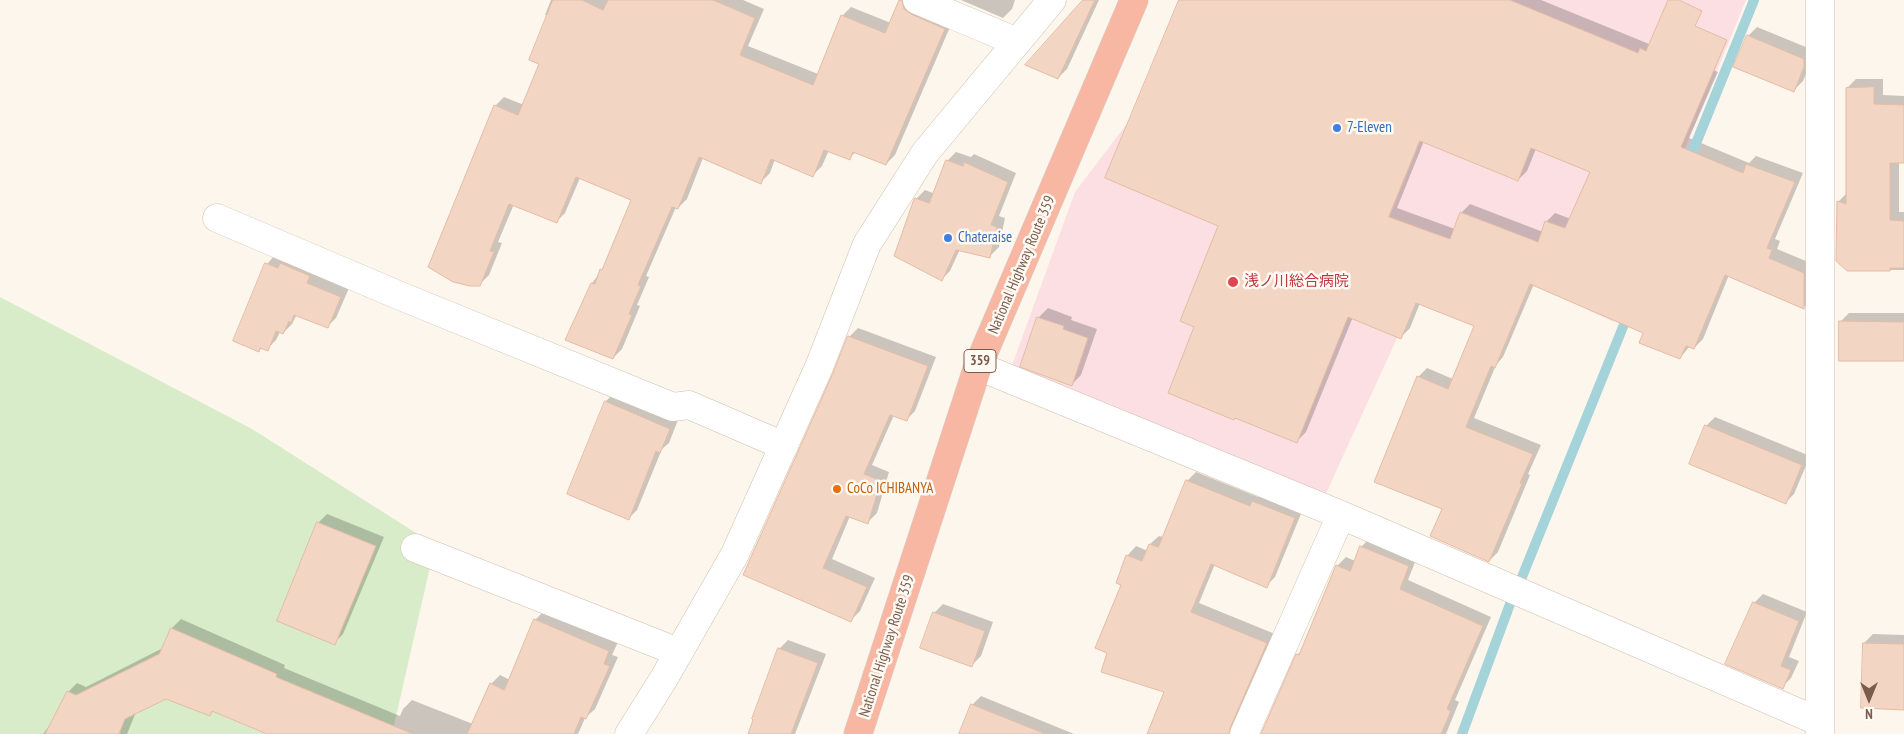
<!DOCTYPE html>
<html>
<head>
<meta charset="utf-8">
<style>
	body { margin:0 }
	#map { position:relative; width:1904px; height:734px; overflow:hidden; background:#fdf6ec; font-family:"PT Sans Narrow",sans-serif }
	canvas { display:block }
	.north { position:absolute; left:1844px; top:674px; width:50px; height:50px; -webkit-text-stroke:4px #fffaf3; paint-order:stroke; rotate:180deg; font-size:14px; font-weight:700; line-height:20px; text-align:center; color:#7a5c4d }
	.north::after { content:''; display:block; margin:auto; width:18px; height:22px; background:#7a5c4d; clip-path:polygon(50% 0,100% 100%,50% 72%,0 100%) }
</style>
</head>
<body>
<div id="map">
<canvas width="1904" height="734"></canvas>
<div class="north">N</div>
</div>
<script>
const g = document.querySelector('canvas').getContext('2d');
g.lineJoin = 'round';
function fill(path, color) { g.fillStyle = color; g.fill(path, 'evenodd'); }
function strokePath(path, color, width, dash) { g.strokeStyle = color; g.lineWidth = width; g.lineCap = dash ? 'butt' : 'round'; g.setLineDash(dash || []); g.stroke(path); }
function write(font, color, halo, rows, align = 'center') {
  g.font = font + ' "PT Sans Narrow","Noto Sans JP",sans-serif'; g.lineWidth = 5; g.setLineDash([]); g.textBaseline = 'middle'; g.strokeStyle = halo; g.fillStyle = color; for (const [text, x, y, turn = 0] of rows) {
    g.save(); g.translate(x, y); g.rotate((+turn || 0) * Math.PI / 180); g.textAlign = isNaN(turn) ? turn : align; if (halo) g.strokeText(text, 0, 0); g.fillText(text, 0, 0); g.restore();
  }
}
fill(new Path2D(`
	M1181 0H1746L1614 322 1441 242 1323 500 1011 368 1075 192 1135 113Z`), '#fbdfe3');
fill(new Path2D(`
	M0 297 252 429 435 545 392 734H0Z`), '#d8ecc9');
fill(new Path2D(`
	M551 0H743L764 9 748 46 818 74 842 16 851 7 891 23 896 11 905 2 953 20 895 155 886 164 856 152 849 158 829 150 822 166 813 175 775 159 770 173 761 182 703 158 687 199 678 208 676 207 646 276 649 277 637 305 640 306 622 349 613 358 592 283 606 265 633 199 580 178 565 213 556 222 514 204 498 242 502 243 489 275 479 285 430 266 495 106 504 97 524 105 541 64 548 16 545 15Z
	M961 0H1015L1012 9 1003 18Z
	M1084 0H1099L1067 69 1058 78Z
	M1181 0H1541L1718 72 1689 138 1749 163 1756 156 1803 173 1775 239 1780 241 1777 249 1813 264V298L1804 307 1729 275 1703 339 1694 348 1690 346 1680 358 1645 332 1534 284 1503 357 1496 365 1474 418 1541 445 1528 474 1530 475 1498 552 1489 561 1443 508 1418 377 1427 368 1453 379 1476 325 1420 303 1410 328 1401 337 1353 317 1306 432 1297 441 1196 326 1220 226ZM1424 141 1518 180 1527 171 1536 149 1591 171 1571 219 1555 213 1546 222 1543 232 1470 204 1461 213 1455 229 1397 208Z
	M1757 27 1813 50V57L1803 81 1794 90 1748 36Z
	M1856 79H1883V95L1904 96V162H1899V212H1904V270H1848L1838 260 1839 201 1847 193V88Z
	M956 152 971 157 974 154 1016 173 999 216 1005 218 999 247 990 256 960 249 950 271 941 280 916 199 925 190 933 193 947 161Z
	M275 255 349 288 336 318 327 327 297 314 292 324 283 333 280 332 276 340 267 349 262 347 259 351 267 264Z
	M1048 308 1072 317 1071 320 1097 329 1081 375 1072 384 1022 366 1039 317Z
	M1849 313H1904V360L1840 322Z
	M858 328 936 357 915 411 906 420 894 415 872 465 889 472 877 513 868 522 850 516 832 559 875 578 860 611 851 620 745 574 849 337Z
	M615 392 678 420 669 443 662 449 637 510 628 519 569 493 606 401Z
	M1715 417 1810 456 1794 494 1785 503 1706 426Z
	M1196 472 1258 497 1262 493 1303 509 1275 577 1266 586 1215 564 1199 603 1275 634 1240 734H1148L1165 691 1108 652 1123 585 1117 582 1128 555 1136 546 1148 551 1150 544 1159 536 1163 537 1187 481Z
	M327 514 384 537 343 634 334 643 318 523Z
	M1370 538 1417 557 1408 580 1491 617 1455 700 1459 702 1446 734H1262L1297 655 1302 650 1337 566 1346 557 1355 561 1361 547Z
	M1763 594 1807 612 1789 657 1799 661 1791 678 1782 687 1754 603Z
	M943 604 993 622 981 656 972 665 934 613Z
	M544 611 618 642 612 655 618 657 595 709 585 718 578 734H270L214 710 209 715 165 698 136 712 127 734H43L50 725 68 692 77 683 86 687 163 648 172 628 181 619 285 665 284 668 400 716 403 709 412 700 473 724 491 684 500 675 510 680 535 620Z
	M1873 634 1904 635V709L1864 643Z
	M788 640 826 654 795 734H749L779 649Z
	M981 696 1074 734H960L972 705Z`), '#0003');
strokePath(new Path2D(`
	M1688 163 1754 0
	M1520 582 1629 312
	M1462 734 1510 604`), '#a5d3da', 10);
const building = new Path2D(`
	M553 0H582L603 10 608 0H713L755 18 740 55 813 85 841 15 885 33 899 0H902L904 9 911 14 945 29 886 165 853 152 850 160 824 150 813 177 771 159 761 184 699 157 678 209 672 207 638 285 641 286 629 314 632 315 613 359 565 340 591 283 595 284 600 269 602 270 631 200 576 177 557 223 509 204 490 251 494 252 480 286H470L453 282 428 267 494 105 518 115 539 64 529 60Z
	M1083 0H1095L1058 79 1025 65Z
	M1179 0H1510L1638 53 1640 48 1646 51 1668 0H1679L1702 11 1695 26 1727 40 1681 147 1743 173 1746 164 1795 182 1767 248 1772 250 1769 258 1804 273V309L1725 275 1694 349 1686 346 1680 359 1639 343 1643 333 1530 284 1495 368 1491 366 1466 427 1533 454 1520 483 1522 484 1489 562 1430 536 1442 509 1374 482 1417 376 1448 389 1474 326 1416 303 1401 339 1348 317 1297 443 1235 418 1234 420 1168 393 1194 327 1180 321 1218 226 1105 178ZM1420 141 1518 181 1531 148 1590 172 1565 228 1545 221 1538 242 1460 212 1450 239 1389 217Z
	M1747 35 1804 59V67L1794 92 1733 67Z
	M1874 87V104L1904 105V163H1890V220L1904 221V268H1890V271H1847L1836 261 1837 201 1846 204V88Z
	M946 160 963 166 964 162 1008 182 991 225 997 227 990 258 956 250 942 281 894 256 914 199 915 198 929 203Z
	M265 263 278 268 280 263 310 276 307 283 341 297 328 328 294 315 291 323 289 321 283 334 276 331 268 351 260 348 259 352 233 341Z
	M1037 317 1064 326 1063 329 1088 338 1072 386 1020 367Z
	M1839 321 1904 322V361H1839Z
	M848 336 928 366 907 421 890 415 864 474 881 481 868 524 846 516 823 568 867 587 851 622 743 575 833 373Z
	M605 401 670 429 660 453 656 451 629 520 567 494Z
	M1705 425 1802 465 1786 504 1689 464Z
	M1186 480 1250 506 1252 501 1295 518 1267 588 1211 564 1191 612 1267 643 1230 728 1229 734H1147L1164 692 1101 672 1107 653 1095 648 1121 585 1116 583 1126 555 1142 561 1149 544 1158 547Z
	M317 522 376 546 335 645 277 621Z
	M1360 546 1409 566 1400 589 1483 626 1447 709 1451 711 1441 734H1261L1296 654 1299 655 1336 565 1350 571Z
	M1753 602 1799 621 1781 666 1791 670 1783 689 1725 664Z
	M933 612 985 631 972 667 920 648Z
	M534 619 609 651 604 664 610 666 586 719 581 717 574 734H467L490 683 504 690Z
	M171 628 277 674 276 677 413 734H267L212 711 210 716 166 699 125 719 119 734H45L67 691 76 695 159 654Z
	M1863 643 1904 644V710L1861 708Z
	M778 648 818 663 791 734H748L753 720 752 719Z
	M971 704 1043 733V734H959Z`);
fill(building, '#f3d5c3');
strokePath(building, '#e6bba3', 1);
const minor = new Path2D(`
	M917 0 1017 42
	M217 218 398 295 673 407 689 405 784 446
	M978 366 1341 515 1820 722
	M415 548 678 652
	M629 734 663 680 735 554 819 367 867 244 925 153 1052 0
	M1244 734 1341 515
	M1820 734V0`);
const highway = new Path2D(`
	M858 734 978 366 1134 0`);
strokePath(minor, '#d1beb0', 29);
strokePath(highway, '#dad1cd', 29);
strokePath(minor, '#fff', 28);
strokePath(highway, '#f7b7a3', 28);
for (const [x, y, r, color] of [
	[1337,128,5,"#3f7fe0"],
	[948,238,5,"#3f7fe0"],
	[1233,282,6,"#e0444e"],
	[837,489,5,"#e8710a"]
]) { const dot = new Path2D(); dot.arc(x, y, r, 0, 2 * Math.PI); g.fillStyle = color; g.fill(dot); strokePath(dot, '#fffaf3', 2); }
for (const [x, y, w] of [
	[980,361,32]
]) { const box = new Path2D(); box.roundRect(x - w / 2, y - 11.5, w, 23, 4); g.fillStyle = '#fffaf3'; g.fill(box); strokePath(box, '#7a5c4d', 1); }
write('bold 14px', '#7a5c4d', null, [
	["359",980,361]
]);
write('15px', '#366cbe', '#fffaf3', [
	["7-Eleven",1347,128],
	["Chateraise",958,238]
], 'left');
write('15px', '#7a5c4d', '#fffaf3', [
	["National Highway Route 359",1022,265,-67],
	["National Highway Route 359",887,646,-72]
]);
write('15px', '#be3a42', '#fffaf3', [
	["浅ノ川総合病院",1244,282]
], 'left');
write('15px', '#c56008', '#fffaf3', [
	["CoCo ICHIBANYA",847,489]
], 'left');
</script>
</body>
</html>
